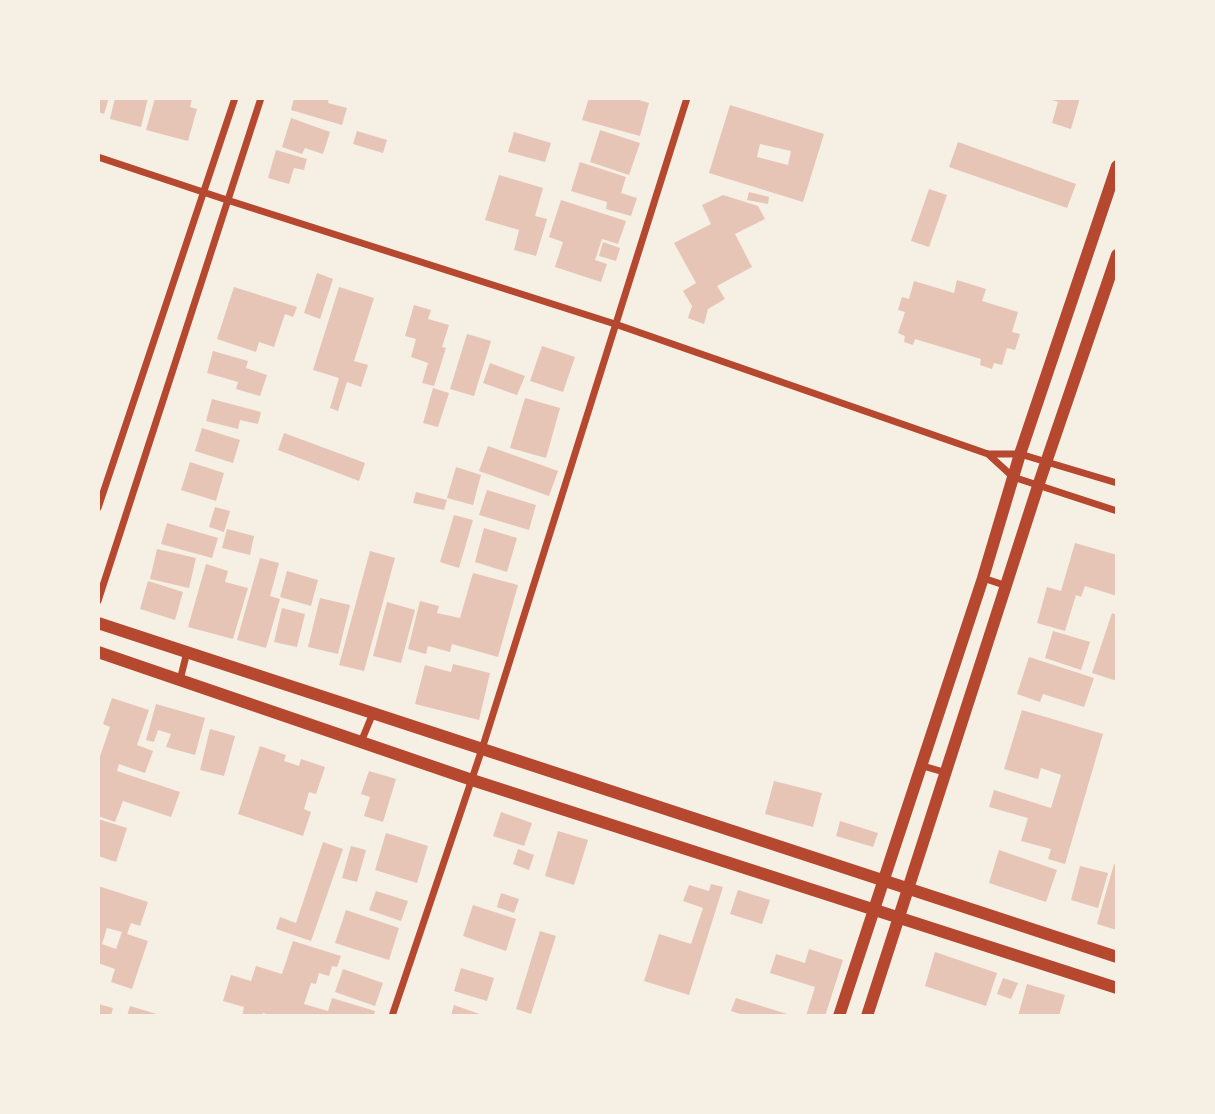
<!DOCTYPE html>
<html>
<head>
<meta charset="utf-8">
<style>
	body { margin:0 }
	#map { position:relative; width:1215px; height:1114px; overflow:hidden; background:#f6efe4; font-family:"Varela Round",sans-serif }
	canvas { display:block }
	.frame { position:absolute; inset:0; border:100px solid #f6efe4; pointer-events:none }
</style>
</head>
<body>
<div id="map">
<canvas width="1215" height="1114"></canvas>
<div class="frame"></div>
</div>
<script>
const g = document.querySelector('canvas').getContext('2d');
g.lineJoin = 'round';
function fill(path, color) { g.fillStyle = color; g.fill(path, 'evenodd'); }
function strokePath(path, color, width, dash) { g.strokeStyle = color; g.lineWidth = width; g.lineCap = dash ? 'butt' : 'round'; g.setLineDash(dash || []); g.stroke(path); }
fill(new Path2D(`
	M98 98H109L104 114 98 112Z
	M115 98H148L141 127 110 119Z
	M155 98H192L190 107 197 109 188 141 146 130Z
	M294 98H329L328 103 347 108 342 125 291 110Z
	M589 98H632L649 103 640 136 582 120Z
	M1046 98H1080L1071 129 1052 123 1058 102Z
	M730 105 824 134 803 202 709 173ZM760 144 791 151 788 165 757 157Z
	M291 118 330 132 323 154 305 148 302 154 282 147Z
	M600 130 640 143 629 175 590 162Z
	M357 131 387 140 383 153 353 144Z
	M514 132 551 143 545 162 508 152Z
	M958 142 1076 184 1067 208 949 167Z
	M276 150 307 159 304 170 294 168 289 184 268 178Z
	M580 162 626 177 621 193 637 198 631 216 606 209 607 202 571 191Z
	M499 175 543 188 535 216 547 219 536 256 514 250 519 230 485 220Z
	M929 189 947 195 929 247 911 241Z
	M749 192 769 197 768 204 747 200Z
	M723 195 758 206 765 219 735 234 752 267 717 286 725 299 708 309 704 324 688 318 692 306 683 291 696 283 674 243 711 224 702 205Z
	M561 200 626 221 618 244 602 239 595 260 607 264 601 282 555 267 563 242 549 237Z
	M603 242 620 248 616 261 599 256Z
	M317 273 333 279 320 319 304 313Z
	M957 280 986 289 982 301 1018 312 1012 332 1020 334 1015 350 1007 348 1002 365 994 363 992 369 980 365 981 359 915 339 913 345 904 342 905 336 898 333 905 312 898 310 902 297 909 299 914 281 954 293Z
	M234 287 297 307 293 317 285 314 274 347 259 342 256 352 217 339Z
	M339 287 374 298 354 361 368 365 361 387 347 382 338 411 330 408 339 378 313 370Z
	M414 305 431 310 428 319 449 325 442 347 446 348 434 386 422 383 428 363 411 357 416 339 405 336Z
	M467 334 491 341 474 396 450 389Z
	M542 346 575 357 563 392 530 381Z
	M213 351 248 361 246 368 267 375 260 396 236 389 238 382 207 373Z
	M490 363 525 376 517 395 483 383Z
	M433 388 449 393 438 427 423 423Z
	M525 398 560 408 546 458 510 448Z
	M212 399 261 412 258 424 240 420 238 429 206 421Z
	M202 428 240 440 233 463 195 451Z
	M284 433 365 463 359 481 278 450Z
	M488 446 558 471 549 496 479 471Z
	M190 462 224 473 216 501 181 490Z
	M456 467 481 475 473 505 447 498Z
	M487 490 536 505 529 530 479 515Z
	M416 492 447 500 444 510 413 503Z
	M215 507 230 511 224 532 209 527Z
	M454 515 473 520 459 568 440 562Z
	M167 523 218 538 212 558 161 544Z
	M484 528 517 538 507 572 475 562Z
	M227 529 254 536 250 555 222 548Z
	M1075 543 1117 555V596L1085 586 1081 597 1076 595 1065 631 1037 623 1047 587 1061 591Z
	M157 549 196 558 189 588 150 579Z
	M370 551 395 558 364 671 339 665Z
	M260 558 279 563 270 596 280 599 266 648 237 640Z
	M206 564 228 571 225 582 248 588 233 639 188 627Z
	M287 571 318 580 311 606 280 597Z
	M473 573 518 585 498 657 452 644 450 652 428 646 426 654 408 649 420 601 439 606 437 613 460 618Z
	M148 581 183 592 175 620 140 609Z
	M320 598 350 605 338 654 308 647Z
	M387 602 415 610 401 663 373 656Z
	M282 608 305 614 297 647 274 642Z
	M1112 613 1117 615V681L1092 673Z
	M1053 631 1090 642 1081 670 1045 658Z
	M1029 657 1094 678 1084 707 1043 694 1040 702 1017 694Z
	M453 664 490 673 479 720 415 704 425 665 451 672Z
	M112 698 149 710 137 745 153 751 145 773 119 764 117 771 180 792 171 817 123 801 115 822 98 816V762L110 727 103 724Z
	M156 704 205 718 195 755 166 747 171 734 158 730 154 742 146 740Z
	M1022 710 1103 734 1065 864 1048 859 1051 849 1021 841 1028 818 989 807 994 790 1051 808 1061 775 1041 768 1038 779 1004 769Z
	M210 729 235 736 224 776 200 770Z
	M260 746 286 755 284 761 299 766 301 759 325 767 316 794 309 792 304 809 311 812 303 836 238 814Z
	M369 771 396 779 383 822 364 816 370 797 361 794Z
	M774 781 822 793 813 827 765 814Z
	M501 812 532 823 524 846 493 836Z
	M98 819 127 828 116 862 98 856Z
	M840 821 878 833 873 847 836 836Z
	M558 831 588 840 574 885 545 876Z
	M386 833 428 846 417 883 375 870Z
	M323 842 343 849 311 941 276 929 280 917 296 923Z
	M351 846 366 850 357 882 342 878Z
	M518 849 534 855 529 870 513 864Z
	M999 850 1057 870 1046 902 989 883Z
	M1114 864 1117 865V930L1097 924Z
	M1080 866 1108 873 1098 908 1071 900Z
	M711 884 723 887 689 995 644 981 659 934 691 944 703 908 683 901 689 885 709 891Z
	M98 886 148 902 140 926 131 923 127 934 148 941 132 989 111 982 115 969 98 963ZM107 928 122 932 116 949 102 944Z
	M738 890 770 900 762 924 730 914Z
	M376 891 408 901 401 921 369 910Z
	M501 893 519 899 514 913 497 907Z
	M473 905 516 919 506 951 463 936Z
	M346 910 399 928 389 960 335 943Z
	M540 931 556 936 531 1014 516 1009Z
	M293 941 341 956 337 967 332 966 329 976 319 973 316 984 311 983 304 1004 328 1011 332 998 375 1011 374 1016H273L263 1013 262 1016H242L244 1007 223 1001 231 975 251 981 256 966 282 974Z
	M809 949 843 960 825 1016H806L815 987 770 973 776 954 805 963Z
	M935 952 997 973 986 1006 925 986Z
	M461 968 494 978 487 1001 454 991Z
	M343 969 383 983 375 1006 335 992Z
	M1003 978 1018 983 1011 999 997 994Z
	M1027 984 1065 995 1059 1016 1053 1014 1052 1016H1018Z
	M736 998 790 1015V1016H746L731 1011Z
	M98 1004 113 1008 111 1016H98Z
	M454 1005 485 1016H451Z
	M130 1006 160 1015 159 1016H127Z`), '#e6c5b7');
strokePath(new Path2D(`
	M98 157 227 200 615 324 988 454H1020L1117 483
	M988 454 1013 477 1117 511
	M98 508 235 98
	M983 578 1007 586
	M98 601 261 98
	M180 680 187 652
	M361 742 373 713
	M923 766 947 773
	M392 1016 482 749 687 98`), '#b5482f', 7);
strokePath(new Path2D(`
	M98 623 1117 957
	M98 652 472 780 1117 988
	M839 1016 983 578 1020 454 1117 166
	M867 1016 1038 486 1117 255`), '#b5482f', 12);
</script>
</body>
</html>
